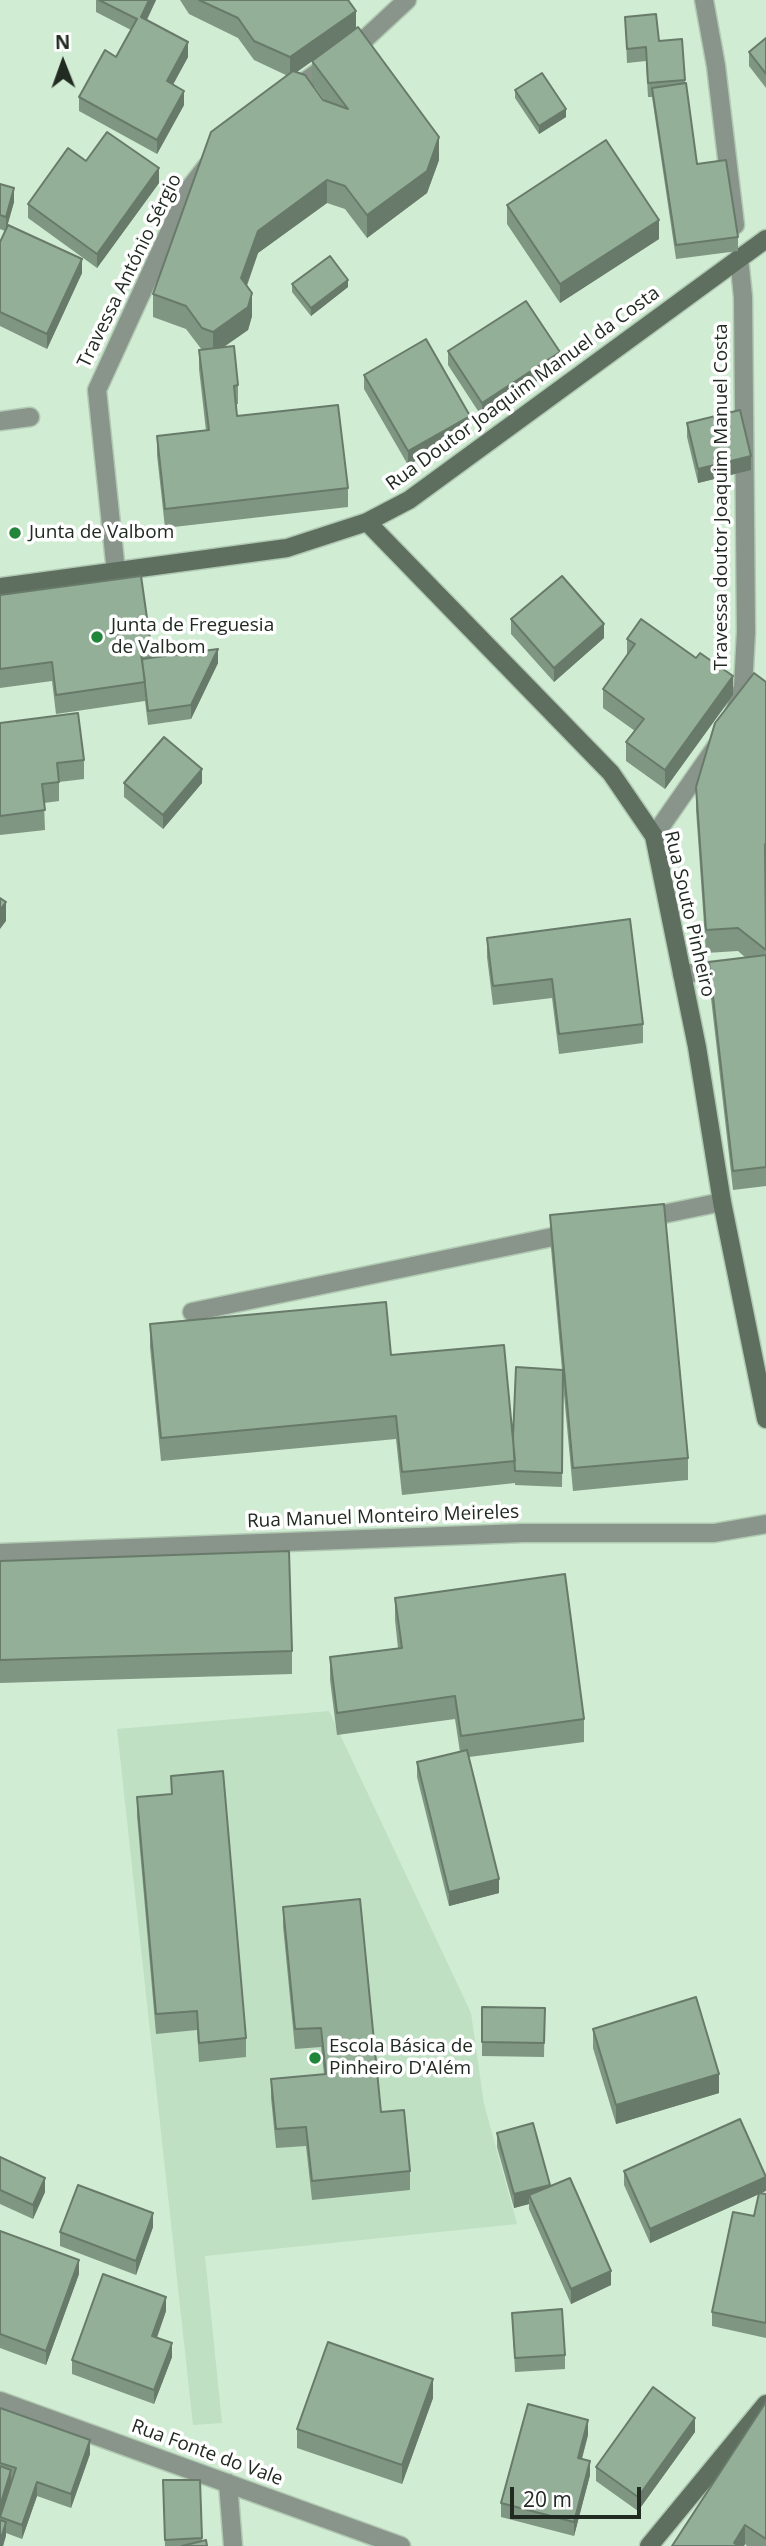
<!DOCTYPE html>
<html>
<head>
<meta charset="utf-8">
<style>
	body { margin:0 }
	#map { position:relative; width:766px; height:2546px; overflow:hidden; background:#d0ecd2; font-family:"Open Sans",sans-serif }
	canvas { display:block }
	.north { position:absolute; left:28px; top:28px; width:70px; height:70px; -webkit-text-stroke:5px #fff; paint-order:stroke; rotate:359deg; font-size:19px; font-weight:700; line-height:28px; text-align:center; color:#212b22 }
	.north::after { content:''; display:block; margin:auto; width:24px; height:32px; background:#212b22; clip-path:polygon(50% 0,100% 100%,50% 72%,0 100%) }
	.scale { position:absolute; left:510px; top:2487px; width:131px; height:32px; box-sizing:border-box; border:4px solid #212b22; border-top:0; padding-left:9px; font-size:21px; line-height:24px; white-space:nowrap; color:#212b22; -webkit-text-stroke:5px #fff; paint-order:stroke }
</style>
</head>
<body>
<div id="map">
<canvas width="766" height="2546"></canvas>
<div class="north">N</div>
<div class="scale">20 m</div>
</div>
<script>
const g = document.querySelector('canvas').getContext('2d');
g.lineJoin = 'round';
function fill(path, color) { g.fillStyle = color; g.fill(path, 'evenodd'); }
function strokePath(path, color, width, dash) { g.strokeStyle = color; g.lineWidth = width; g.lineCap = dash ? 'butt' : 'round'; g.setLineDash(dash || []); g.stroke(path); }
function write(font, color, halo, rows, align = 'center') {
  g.font = font + ' "Open Sans",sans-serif'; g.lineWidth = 7; g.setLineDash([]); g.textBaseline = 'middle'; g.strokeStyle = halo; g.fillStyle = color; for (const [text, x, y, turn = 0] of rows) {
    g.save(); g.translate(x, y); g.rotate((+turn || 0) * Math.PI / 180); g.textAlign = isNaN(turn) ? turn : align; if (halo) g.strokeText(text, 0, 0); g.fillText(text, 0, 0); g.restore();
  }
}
fill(new Path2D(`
	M329 1711 471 2013 484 2104 517 2224 205 2256 222 2423 193 2425 117 1729Z`), '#bfe0c2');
const lane = new Path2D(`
	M704 0 716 66 735 225
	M644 1218 722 1202
	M192 1312 572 1233`);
const street = new Path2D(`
	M290 92 366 38 407 0
	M0 421 30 417
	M116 572 97 390 189 189 207 166
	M735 710 743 687 746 632 743 297 739 258
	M654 836 716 747
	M682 974 748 967 766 980
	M0 1553 522 1533H714L766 1524
	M0 2401 401 2546
	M228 2483 233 2546`);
const secondary = new Path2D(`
	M367 522 611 773 654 836 697 1047 722 1202 766 1419
	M0 587 287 548 367 522 409 500 766 239
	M649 2546 766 2404`);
strokePath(lane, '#b0c9b2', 21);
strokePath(street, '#b0c9b2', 21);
strokePath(secondary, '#b0c9b2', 21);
strokePath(lane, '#89948a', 18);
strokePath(street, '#89948a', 18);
strokePath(secondary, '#5e6f60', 18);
fill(new Path2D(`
	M96 0H156L147 20 188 57 173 85 184 105 157 154 79 111V97L116 57 131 30 96 12Z
	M180 0H348L356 28 439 160 427 193 367 238 345 209 327 203 258 253 247 286 252 316 248 330 224 347 238 385V404H236L237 416 348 488V507L165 528 157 455V436L206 431 199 369V350H202L186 329 153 317V294L288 76 254 60 238 38 189 14ZM318 56 312 61V83L325 101 323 100 296 72Z
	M625 17 659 41 682 39 685 83 697 164 738 237V251L676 259 652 97H648L646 61 627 63Z
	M766 38V88L749 66V52Z
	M515 90 566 117 539 134 515 98Z
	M86 161 159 183 97 268 28 218V204Z
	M0 184 14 202 6 228 82 273 47 349 0 326V242L5 231 0 229Z
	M507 205 659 239 560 303 507 224Z
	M292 284 348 287 311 316 292 292Z
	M448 351 560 366 482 417 448 365Z
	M364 375 470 430 408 465 364 389Z
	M687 423 751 470 698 483 687 437Z
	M0 595 152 653V658L218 663 191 719 148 725 145 701 56 714 52 681 0 688Z
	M511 619 604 638 554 682 511 634Z
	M627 639 733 695 665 789 626 761V742L635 731 603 708V689L627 655Z
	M766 682V1186L733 1190 709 981V962L746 958 738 951 706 953 696 810V787Z
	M0 723 84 760V779L59 782V801L44 803 45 830 0 835Z
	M124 783H202L163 829 124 797Z
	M487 938 643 1024V1043L559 1054 552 998 493 1005 487 957Z
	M550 1215 688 1458V1480L573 1491 563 1384 562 1487 515 1485V1483L402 1495 396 1439 161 1461 150 1347V1324L391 1355 513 1437 562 1370 550 1237Z
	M0 1561 292 1651V1674L0 1683Z
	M395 1598 584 1719V1742L469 1757 499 1893 449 1906 417 1777V1762L460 1752 455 1719 337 1735 330 1680V1657L398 1648 395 1620Z
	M171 1776 246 2038V2057L199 2062 197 2030 156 2034 137 1816V1797L171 1794Z
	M283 1907 410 2171V2190L312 2200 306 2146 276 2148 271 2098V2079L324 2074 321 2047 295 2049 283 1926Z
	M482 2007 545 2008 544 2057 482 2056Z
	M593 2029 719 2093 616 2124 593 2048Z
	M497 2133 550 2186 611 2285 571 2304 529 2209V2204L514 2208 497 2147Z
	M0 2157 45 2192 33 2219 0 2204Z
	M624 2171 766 2194V2338L712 2326V2312L754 2216 759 2194 650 2243 624 2185Z
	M153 2227 136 2275 60 2246V2232Z
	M0 2231 79 2274 46 2365 0 2348Z
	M166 2311 157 2338 172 2357 154 2404 72 2374V2360Z
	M512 2313 565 2355V2369L515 2372Z
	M433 2398 402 2484 297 2448V2429Z
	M766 2402V2546H747L745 2544 744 2546H672Z
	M0 2408 90 2454 71 2508 37 2496 22 2539 6 2533 3 2546H0Z
	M695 2432 638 2511 596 2481V2467Z
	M588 2435 582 2459 590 2475 574 2536 501 2517V2503Z
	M200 2480 202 2541 207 2546H165L163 2494Z`), '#7f9682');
fill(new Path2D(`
	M149 0H156L141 31V17Z
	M356 11V30L290 77V57Z
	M188 42V57L167 95V81Z
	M184 91V105L157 154V140Z
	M566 109V117L539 134V126Z
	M439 137V160L427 193 367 238V215Z
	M159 168V183L97 268V254Z
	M327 180V203L258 253 241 301V278L258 231Z
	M14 188V202L6 231V217Z
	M659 220V239L560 303V284Z
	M82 259V273L47 349V334Z
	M348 280V287L311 316V308Z
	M252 293V316L248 330 213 354V332Z
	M560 352V366L482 417V403Z
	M470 416V430L408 465V451Z
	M751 456V470L698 483V469Z
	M604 624V638L554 682V668Z
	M218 649V663L191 719V705Z
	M733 676V695L665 789V770Z
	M202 769V783L163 829V815Z
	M6 902V921L0 929V910Z
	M499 1879V1893L449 1906V1892Z
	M719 2074V2093L616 2124V2105Z
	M766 2177V2191L650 2243V2229Z
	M45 2178V2192L33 2219V2205Z
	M550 2185V2199L529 2195V2204L514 2208V2194Z
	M153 2213V2227L136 2275V2261Z
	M79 2260V2274L46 2365V2351Z
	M611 2271V2285L571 2304V2289Z
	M166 2297V2311L152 2350V2336Z
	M172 2343V2357L154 2404V2390Z
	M433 2379V2398L402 2484V2465Z
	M695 2418V2432L638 2511V2497Z
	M588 2420V2435L578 2472V2458Z
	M90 2440V2454L71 2508V2494Z
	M590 2461V2475L574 2536V2522Z
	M11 2470V2484L0 2517V2506Z
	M37 2482V2496L22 2539V2525Z
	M6 2522V2536L3 2546H0V2542Z
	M745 2525V2544L744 2546H734V2543Z`), '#687a6a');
const building = new Path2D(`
	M99 0H149L141 17 188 42 167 81 184 91 157 140 79 97 105 50 116 57 137 19Z
	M199 0H348L356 11 290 57 254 41 238 18Z
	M656 14 659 41 682 39 685 80 648 83 646 47 627 49 625 17Z
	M358 27 439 137 427 171 367 215 345 186 327 180 258 231 241 278 252 293 248 307 213 332 202 328 186 306 153 294 211 132 293 71 305 75 323 100 348 109 312 61Z
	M766 38V74L749 52Z
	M542 73 566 109 539 126 515 90Z
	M686 83 697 164 726 160 738 237 676 245 652 88Z
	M107 132 159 168 97 254 28 204 68 148 86 161Z
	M606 140 659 220 560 284 507 205Z
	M0 184 14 188 6 217 0 215Z
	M8 225 82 259 47 334 0 312V242Z
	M330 256 348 280 311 308 292 284Z
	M526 301 560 352 482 403 448 351Z
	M426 339 470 416 408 451 364 375Z
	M234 346 238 385 234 386 237 416 338 405 348 488 165 509 157 436 209 430 199 350Z
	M740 410 751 456 698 469 687 423Z
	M141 576 152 653 141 654 145 682 56 695 52 662 0 669V595Z
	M562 576 604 624 554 668 511 619Z
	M641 619 696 658 700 653 733 676 665 770 626 742 644 719 603 689 635 644 627 639Z
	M218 649 191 705 148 711 142 659Z
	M754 673 766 682V844H765L766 950 738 928 706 930 696 787 715 723Z
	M78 713 84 760 57 763 59 782 42 784 45 810 0 816V723Z
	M164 737 202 769 163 815 124 783Z
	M0 898 6 902 0 910Z
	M630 919 643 1024 559 1034 552 979 493 986 487 938Z
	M766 955V1167L733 1171 709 962Z
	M664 1204 688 1458 573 1468 550 1215Z
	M386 1302 391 1355 504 1345 515 1461 402 1472 396 1416 161 1438 150 1324Z
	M516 1367 563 1370 562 1473 515 1471 513 1437Z
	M289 1551 292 1651 0 1660V1561Z
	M565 1574 584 1719 461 1736 455 1696 337 1713 330 1657 402 1648 395 1598Z
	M467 1750 499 1879 449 1892 417 1762Z
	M223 1771 246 2038 199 2043 197 2011 156 2014 137 1797 172 1794 171 1776Z
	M360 1899 381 2112 404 2110 410 2171 312 2181 306 2127 276 2129 271 2079 326 2074 321 2028 295 2029 283 1907Z
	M696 1997 719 2074 616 2105 593 2029Z
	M482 2007 545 2008 544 2043 482 2042Z
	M740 2119 766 2177 650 2229 624 2171Z
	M533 2123 550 2185 514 2194 497 2133Z
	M0 2157 45 2178 33 2205 0 2190Z
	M570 2178 611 2271 571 2289 529 2195Z
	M78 2185 153 2213 136 2261 60 2232Z
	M759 2193 766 2194V2323L712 2312 733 2212 754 2216Z
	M0 2231 79 2260 46 2351 0 2334Z
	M103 2274 166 2297 152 2336 172 2343 154 2390 72 2360Z
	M562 2309 565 2355 515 2358 512 2313Z
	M328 2342 433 2379 402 2465 297 2429Z
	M653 2387 695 2418 638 2497 596 2467Z
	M766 2402V2539L745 2525 734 2543 739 2546H672Z
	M528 2404 588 2420 578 2458 590 2461 574 2522 501 2503Z
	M0 2408 90 2440 71 2494 37 2482 22 2525 0 2517 16 2468 0 2463Z
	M0 2466 11 2470 0 2506Z
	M163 2480H200L202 2538 165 2540Z
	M0 2520 6 2522 0 2542Z
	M206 2540 207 2546H182Z`);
fill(building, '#94af97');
strokePath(building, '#687a6a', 2);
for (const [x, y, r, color] of [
	[15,533,7,"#21853a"],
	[97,637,7,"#21853a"],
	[315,2058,7,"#21853a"]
]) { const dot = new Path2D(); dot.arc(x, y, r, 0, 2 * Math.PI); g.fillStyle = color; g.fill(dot); strokePath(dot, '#fff', 2.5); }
write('19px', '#212b22', '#fff', [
	["Travessa António Sérgio",130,271,-64],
	["Rua Doutor Joaquim Manuel da Costa",523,389,-36],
	["Travessa doutor Joaquim Manuel Costa",722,497,-90],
	["Rua Souto Pinheiro",689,914,77],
	["Rua Manuel Monteiro Meireles",383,1517,-2],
	["Rua Fonte do Vale",207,2453,20]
]);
write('19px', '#212b22', '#fff', [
	["Junta de Valbom",29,533],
	["Junta de Freguesia",111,626],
	["de Valbom",111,648],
	["Escola Básica de",329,2047],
	["Pinheiro D'Além",329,2069]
], 'left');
</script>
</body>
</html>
